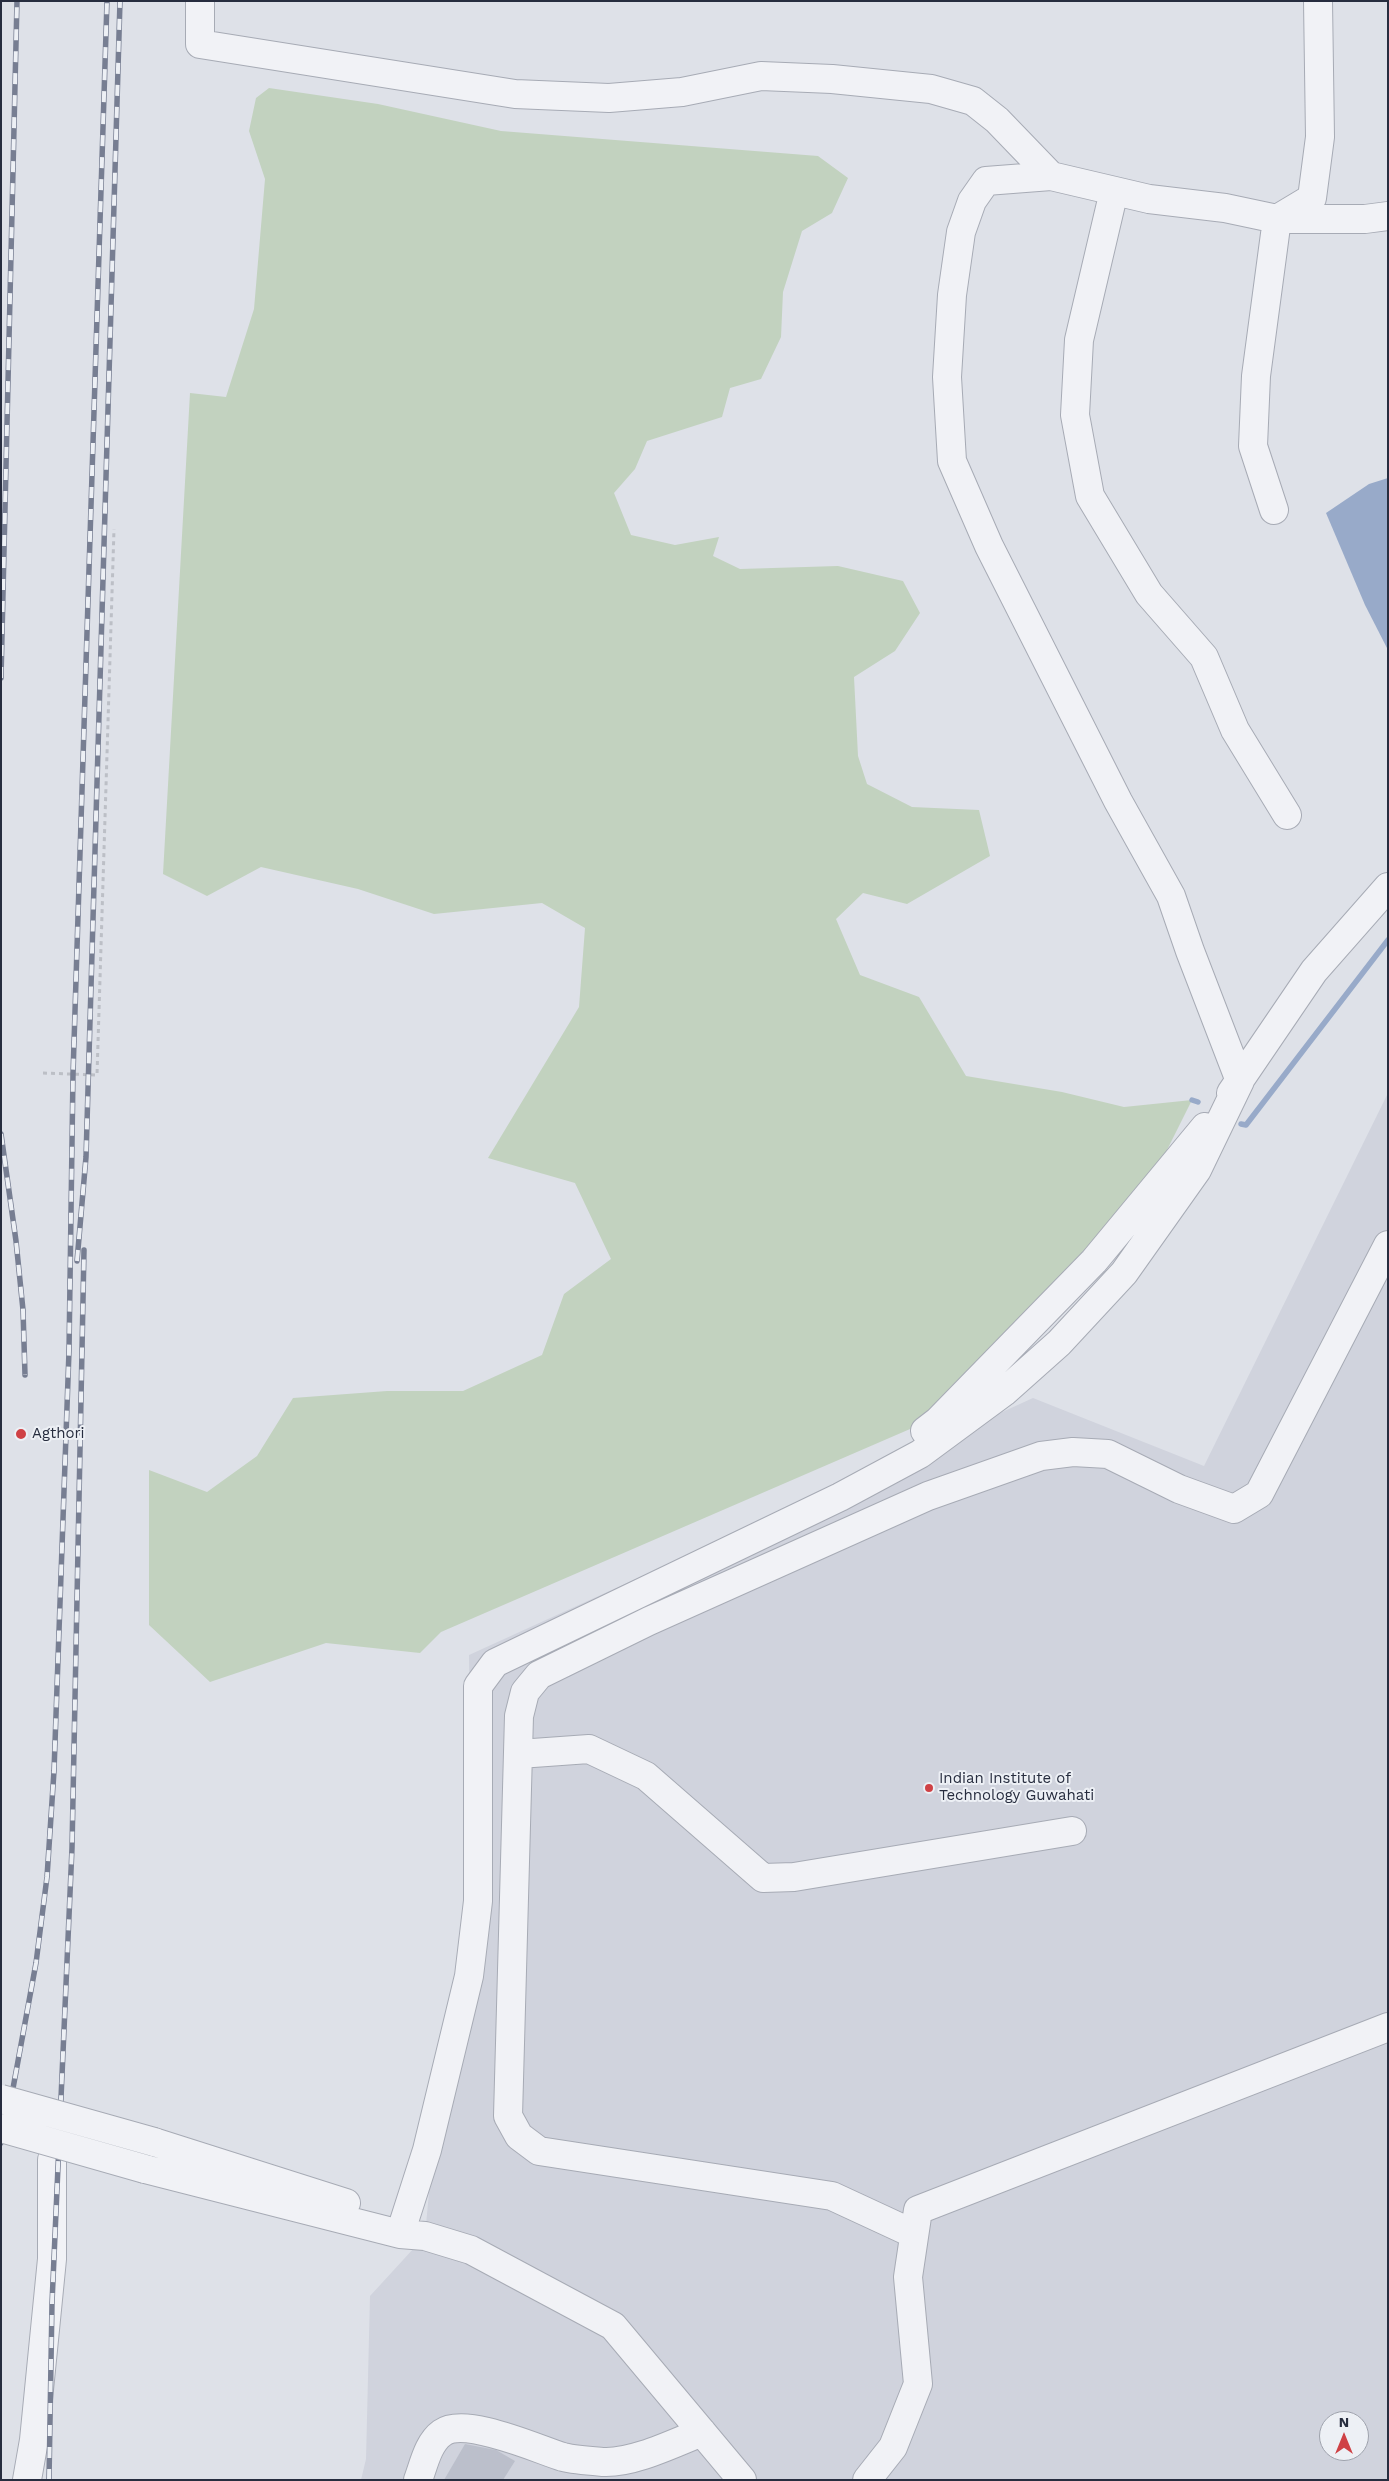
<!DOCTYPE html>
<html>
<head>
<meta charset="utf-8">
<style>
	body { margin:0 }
	#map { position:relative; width:1389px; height:2481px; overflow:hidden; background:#dee1e8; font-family:"Work Sans",sans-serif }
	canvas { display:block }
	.frame { position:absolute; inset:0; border:2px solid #272d3f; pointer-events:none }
	.north { position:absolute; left:1319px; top:2411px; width:50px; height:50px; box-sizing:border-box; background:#edf0f5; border:1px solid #9ea2ac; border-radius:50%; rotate:0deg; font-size:14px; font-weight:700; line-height:20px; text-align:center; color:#272d3f }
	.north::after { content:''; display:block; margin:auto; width:18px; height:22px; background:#cf4145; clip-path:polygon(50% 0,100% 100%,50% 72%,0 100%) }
</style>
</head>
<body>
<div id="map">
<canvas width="1389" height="2481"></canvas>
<div class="frame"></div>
<div class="north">N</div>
</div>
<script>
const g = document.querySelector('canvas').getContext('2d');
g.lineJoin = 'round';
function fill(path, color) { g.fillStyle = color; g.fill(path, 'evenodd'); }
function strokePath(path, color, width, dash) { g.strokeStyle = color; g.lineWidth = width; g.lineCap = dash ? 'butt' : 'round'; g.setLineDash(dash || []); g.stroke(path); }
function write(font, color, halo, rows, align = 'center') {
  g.font = font + ' "Work Sans",sans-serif'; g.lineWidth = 4; g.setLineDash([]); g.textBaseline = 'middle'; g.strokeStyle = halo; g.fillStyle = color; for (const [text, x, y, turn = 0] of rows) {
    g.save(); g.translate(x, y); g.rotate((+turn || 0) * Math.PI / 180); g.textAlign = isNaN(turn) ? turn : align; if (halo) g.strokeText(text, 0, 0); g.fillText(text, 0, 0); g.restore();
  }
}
fill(new Path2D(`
	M1388 1093V2480H361L366 2459 370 2296 425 2236 433 2148 472 1922 469 1655 1033 1398 1204 1466ZM1329 2421H1359V2451H1329Z`), '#d0d3dd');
fill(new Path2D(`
	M269 88 378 104 501 131 818 156 848 178 832 213 802 231 783 292 781 337 761 379 730 388 722 417 647 441 635 469 614 493 631 535 675 545 719 537 713 556 740 569 838 566 903 581 920 613 895 651 854 677 858 756 867 784 912 807 979 810 990 856 907 904 863 893 836 919 860 975 919 997 966 1076 1062 1092 1124 1107 1192 1100 1150 1184 917 1426 441 1632 420 1653 326 1643 210 1682 149 1625V1470L207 1492 257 1456 293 1398 387 1391H463L542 1355 564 1294 611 1259 575 1183 488 1158 579 1007 585 928 542 903 434 914 358 889 261 867 207 896 163 874 190 393 226 397 254 309 265 179 249 131 256 98Z`), '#c2d2bf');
fill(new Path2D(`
	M1388 478V650L1365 605 1326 513 1369 484Z`), '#98aac9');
strokePath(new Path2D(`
	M1192 1100 1198 1102
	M1241 1124 1246 1125 1388 940`), '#98aac9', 5.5);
fill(new Path2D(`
	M465 2444 496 2450 515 2461 503 2480H444Z`), '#bbbfcb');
const minor = new Path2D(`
	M200 1V44L515 94 609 98 682 92 761 76 832 79 931 89 973 101 997 120 1051 176
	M1114 191 1079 340 1075 415 1090 496 1149 594 1204 657 1235 730 1287 815
	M1274 510 1253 446 1256 376 1277 219H1365L1388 216
	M1231 1093 1314 971 1388 887
	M925 1431 938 1421 1094 1261 1205 1127
	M519 1754 589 1749 646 1776 763 1878 794 1877 1072 1831
	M154 2142 346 2203
	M145 2169 400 2234 425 2236 471 2250 613 2326 742 2480
	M400 2234 427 2150 469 1976 478 1901V1686L495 1663 840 1497 920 1454 1004 1392 1059 1343 1124 1273 1197 1170 1240 1081 1190 951 1171 896 1118 801 989 546 952 461 947 377 952 295 961 232 972 201 986 181 1051 176 1149 199 1225 208 1277 219 1312 198 1320 137 1318 1
	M914 2234 832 2196 539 2151 519 2136 508 2116 519 1716 525 1692 539 1675 649 1621 928 1496 1041 1456 1073 1452 1108 1454 1179 1489 1234 1509 1259 1494 1388 1245
	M27 2480 34 2440 52 2259V2160
	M418 2480C424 2464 428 2443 442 2433 465 2416 537 2449 563 2457 575 2460 591 2461 604 2462 634 2463 674 2443 702 2432
	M867 2480 893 2447 918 2384 908 2277 918 2210 1388 2027`);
strokePath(minor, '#a7abb5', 30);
strokePath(new Path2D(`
	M43 1073 97 1075 114 529`), '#bcbfc6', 3, [4, 4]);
strokePath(minor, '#f1f2f6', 28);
const rail = new Path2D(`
	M1 678 17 1
	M1 1134 16 1241 23 1310 25 1375
	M77 1261 86 1157 120 1
	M1 2143 7 2121 36 1963 47 1877 54 1771 69 1351 73 1074 107 1
	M49 2480 52 2303 72 1848 84 1250`);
strokePath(rail, '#777e92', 5.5);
strokePath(rail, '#edf0f5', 4, [11]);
const minorBridge = new Path2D(`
	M1 2099 154 2142
	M1 2128 145 2169`);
strokePath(minorBridge, '#a7abb5', 30, []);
strokePath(minorBridge, '#f1f2f6', 28);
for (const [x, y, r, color] of [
	[21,1434,6,"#cf4145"],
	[929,1788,5,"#cf4145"]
]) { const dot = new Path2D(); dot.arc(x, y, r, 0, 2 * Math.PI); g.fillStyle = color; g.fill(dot); strokePath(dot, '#edf0f5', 2); }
write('15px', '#272d3f', '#edf0f5', [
	["Agthori",32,1434],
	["Indian Institute of",939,1779],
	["Technology Guwahati",939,1796]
], 'left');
</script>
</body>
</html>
